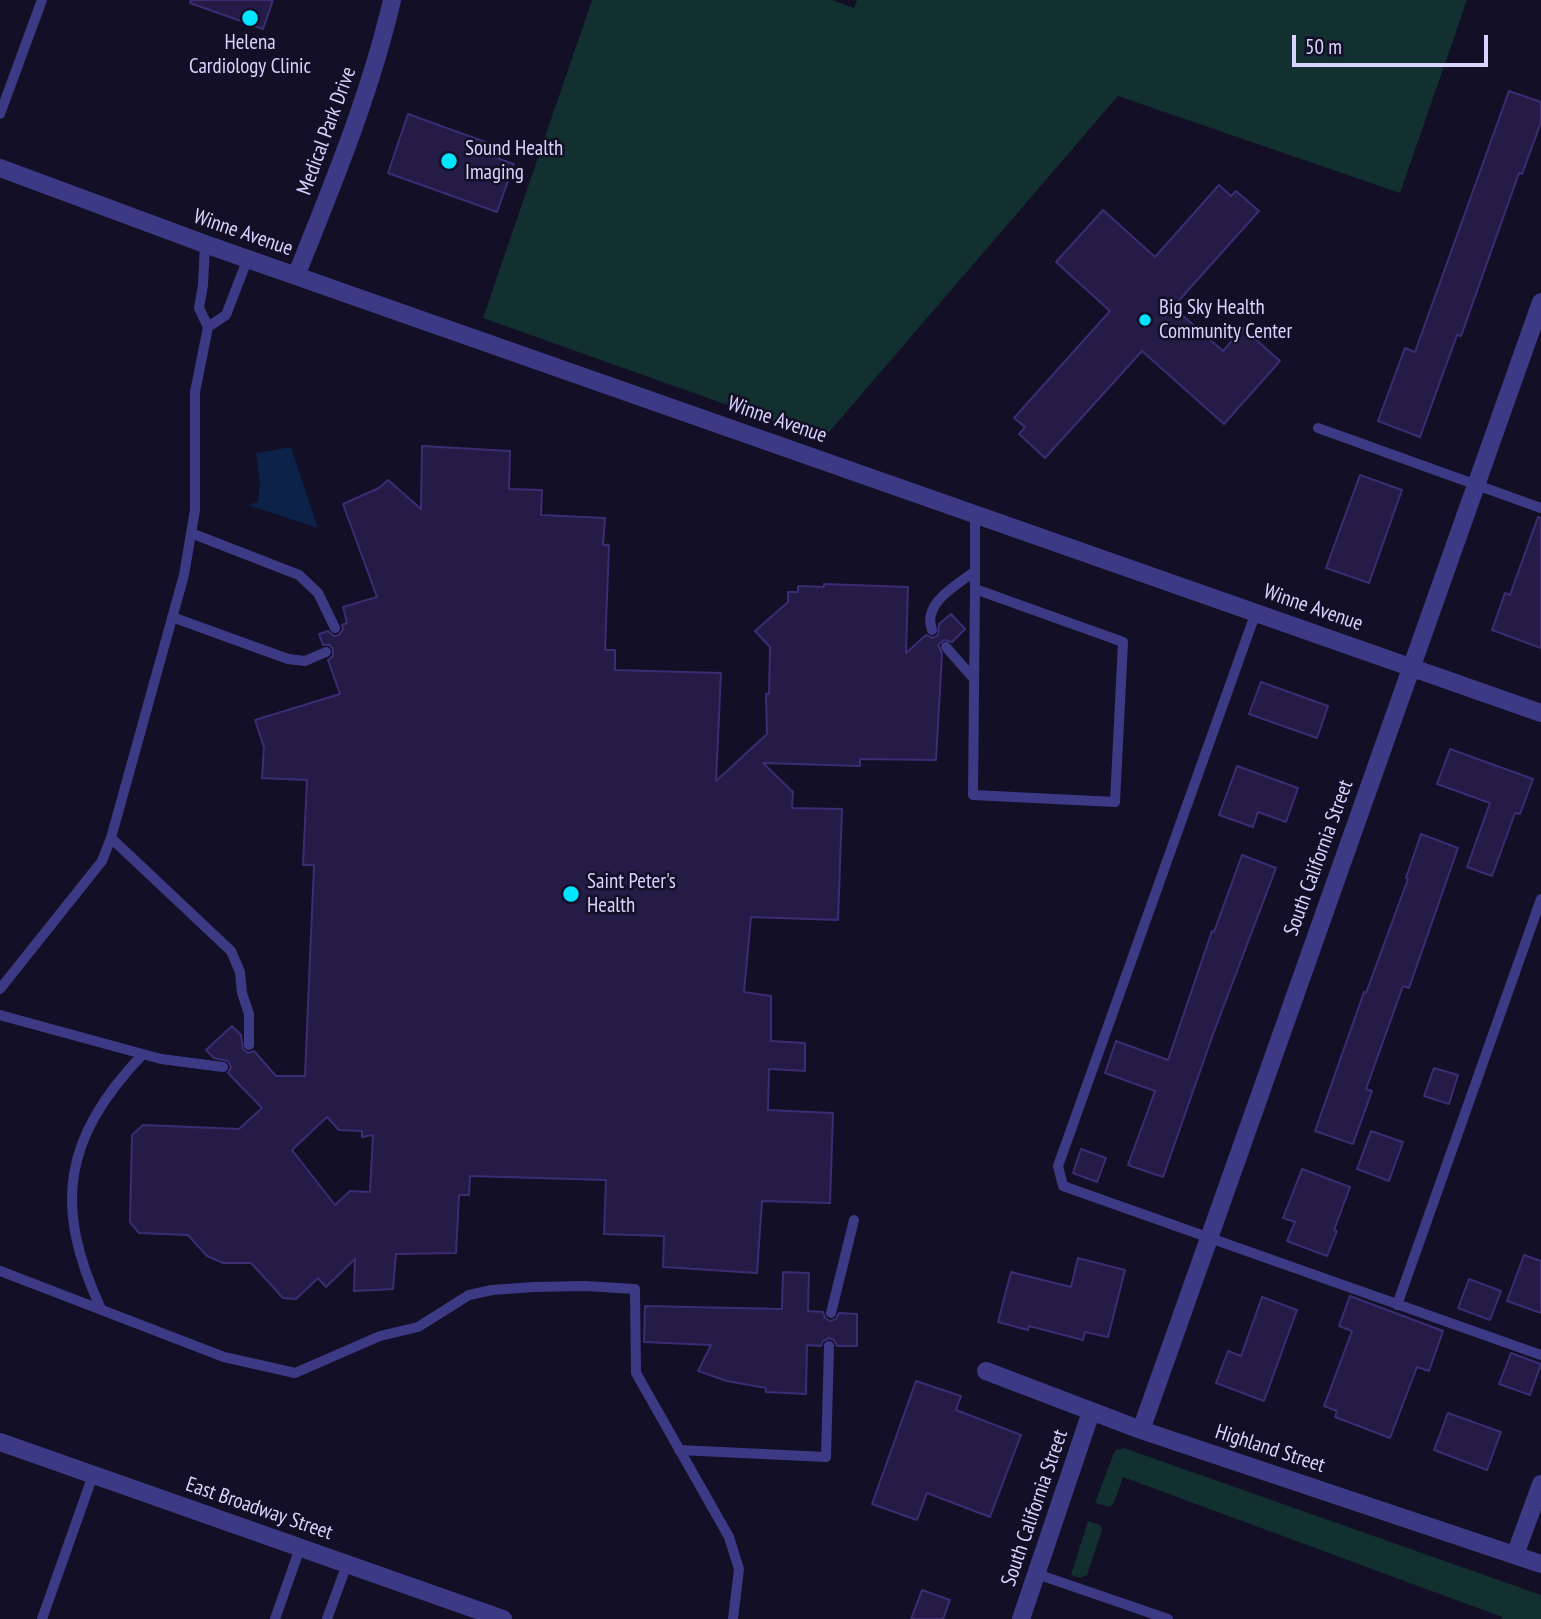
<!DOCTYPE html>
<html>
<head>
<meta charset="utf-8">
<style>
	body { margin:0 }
	#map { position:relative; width:1541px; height:1619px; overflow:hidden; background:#130f26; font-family:"PT Sans Narrow",sans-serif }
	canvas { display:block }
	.scale { position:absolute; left:1292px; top:35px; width:196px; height:32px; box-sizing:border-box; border:4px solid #d9d4ff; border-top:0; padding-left:9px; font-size:21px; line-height:24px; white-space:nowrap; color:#d9d4ff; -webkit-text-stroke:5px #130f26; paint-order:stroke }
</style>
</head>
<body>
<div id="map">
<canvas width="1541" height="1619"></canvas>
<div class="scale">50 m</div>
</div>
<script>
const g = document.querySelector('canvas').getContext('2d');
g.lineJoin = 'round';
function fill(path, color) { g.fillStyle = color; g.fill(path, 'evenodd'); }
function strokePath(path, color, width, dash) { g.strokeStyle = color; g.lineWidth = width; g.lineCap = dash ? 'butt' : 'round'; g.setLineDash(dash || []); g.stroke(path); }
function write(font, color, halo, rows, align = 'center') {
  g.font = font + ' "PT Sans Narrow",sans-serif'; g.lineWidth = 5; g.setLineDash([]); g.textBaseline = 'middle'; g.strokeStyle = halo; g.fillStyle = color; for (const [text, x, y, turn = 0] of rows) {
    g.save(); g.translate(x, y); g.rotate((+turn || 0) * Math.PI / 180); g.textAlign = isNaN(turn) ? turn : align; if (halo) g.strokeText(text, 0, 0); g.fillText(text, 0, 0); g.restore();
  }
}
fill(new Path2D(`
	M592 0H832L854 8 857 0H1467L1400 193 1118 96 823 439 483 318Z
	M1124 1448 1541 1595V1619H1502V1617L1123 1477 1114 1503 1110 1507 1095 1503 1114 1453 1116 1450Z
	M1088 1521 1100 1525 1102 1530 1087 1575 1080 1578 1071 1575Z`), '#12302f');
fill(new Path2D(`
	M291 447 318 528 248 505 258 502 260 483 256 453Z`), '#0c2248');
const building = new Path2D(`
	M191 0H273L263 29 190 3Z
	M1509 91 1541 102V122L1522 174 1519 173 1461 336 1457 335 1420 437 1378 421 1405 348 1415 352Z
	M408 114 502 148 499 159 514 164 497 212 388 173Z
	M1219 185 1231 196 1236 191 1259 211 1173 307 1223 351 1243 328 1280 361 1224 424 1142 351 1045 458 1019 434 1025 427 1014 418 1110 311 1056 262 1103 210 1155 257Z
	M422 446 510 451 509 489 542 490 541 515 605 518 603 545H609L605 650H615V670L721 673 716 781 767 734 766 694H769L770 647 755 631 788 602V592H798V586L824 587V584L908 587 906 653 926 635 933 638 938 635 939 624 951 614 965 629 952 642 944 640 938 645 942 654 936 760 860 759V766L763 763 793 792 792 808 842 809 838 920 751 917 744 992 771 996V1041L805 1043V1071L769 1069 768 1110 833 1113 830 1203 762 1201 757 1273 663 1267 664 1236 604 1234 606 1180 470 1176 469 1195H459L456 1253 396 1254 393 1289 354 1291 355 1259 326 1287 318 1278 296 1299 283 1298 251 1263H223L207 1256 188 1235 139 1233 130 1222 132 1135 143 1125 239 1129 262 1108 228 1073 231 1067 228 1061 214 1058 206 1050 232 1026 241 1035 243 1049 248 1053 254 1051 276 1076H305L314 865H303L307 780 262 778 264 747 255 720 340 694 328 660 333 656V650L330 645H323L319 634 328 631 334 636 339 635 343 629 342 625 347 623 343 607 377 597 343 504 379 488 388 480 421 509ZM327 1117 339 1130 362 1131V1137L373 1135 370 1192 350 1191 335 1205 292 1150Z
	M1360 475 1402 490 1369 583 1326 568Z
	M1538 517 1541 518V648L1492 630 1505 593 1510 595Z
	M1261 682 1328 706 1317 738 1249 714Z
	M1450 749 1533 779 1520 814 1515 813 1492 876 1467 867 1490 803 1437 784Z
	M1237 766 1298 788 1286 822 1258 812 1253 827 1219 815Z
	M1421 834 1458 848 1409 988 1403 986 1366 1089 1372 1091 1353 1144 1315 1131 1364 992 1366 993 1408 879 1406 878Z
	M1242 855 1276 868 1212 1037 1163 1177 1128 1165 1155 1091 1105 1073 1116 1041 1168 1060 1212 931 1214 932Z
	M1434 1068 1458 1075 1449 1104 1424 1096Z
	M1371 1131 1403 1142 1389 1181 1357 1169Z
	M1081 1149 1106 1158 1097 1182 1073 1173Z
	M1302 1169 1350 1187 1334 1230 1337 1231 1327 1256 1287 1241 1295 1222 1283 1218Z
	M1524 1255 1541 1261V1313L1507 1301Z
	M1078 1258 1125 1270 1108 1337 1085 1332 1083 1340 1029 1326 1028 1330 998 1322 1011 1272 1071 1287Z
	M783 1272 809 1273 808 1311 823 1312 825 1318 830 1321 836 1319 839 1313 857 1314V1346H837L834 1340 829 1338 823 1341 821 1346 807 1345 806 1394 766 1392V1388L727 1381 698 1371 711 1345 644 1342 645 1306 782 1309Z
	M1469 1279 1501 1291 1490 1320 1458 1308Z
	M1350 1296 1443 1331 1429 1371 1417 1367 1390 1438 1335 1417 1337 1411 1324 1406 1352 1331 1339 1326Z
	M1262 1297 1297 1310 1264 1401 1216 1383 1228 1351 1241 1356Z
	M1511 1353 1541 1364 1530 1395 1499 1384Z
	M916 1381 961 1396 956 1410 1021 1435 990 1517 927 1493 917 1520 872 1504Z
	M1448 1413 1501 1432 1487 1470 1434 1450Z
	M922 1590 950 1600 943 1619H911Z`);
fill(building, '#241b47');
strokePath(building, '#3b2d73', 2);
strokePath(new Path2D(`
	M0 114 42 0
	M208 327 226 315 248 258
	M1318 428 1541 508
	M191 533 299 575 318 593 335 628
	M975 589 1123 642 1115 802 973 795 975 589V514
	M1256 612 1058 1166 1063 1186 1541 1355
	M172 617 288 659 305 661 326 652
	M932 630C922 603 956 586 975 571
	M946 647 974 679
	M111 838 231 951 240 972 242 993 249 1014V1045
	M0 989 102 861 111 838 184 575 195 510V392L208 327 199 308 203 285 205 244
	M0 1015 161 1059 223 1067
	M0 1271 224 1357 295 1373 380 1336 418 1327 469 1295 492 1290 534 1287 585 1286 635 1289 636 1373 729 1537 739 1569 733 1619
	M1397 1305 1541 899
	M101 1309C53 1205 63 1138 143 1054
	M831 1313 854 1220
	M679 1450 826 1457 829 1346
	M1037 1574 1168 1619
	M42 1619 93 1475
	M275 1619 300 1548
	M327 1619 347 1564`), '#3d3a85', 10);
strokePath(new Path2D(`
	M0 168 205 244 1541 713
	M296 276C332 186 370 95 392 0
	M986 1371 1141 1430 1541 1564
	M1141 1430 1541 302
	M1515 1555 1541 1484
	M1021 1619 1091 1412`), '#3d3a85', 18);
strokePath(new Path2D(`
	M0 1442 503 1619`), '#3d3a85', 18);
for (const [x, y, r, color] of [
	[250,18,9,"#00e5ff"],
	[449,161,9,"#00e5ff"],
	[1145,320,7,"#00e5ff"],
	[571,894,9,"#00e5ff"]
]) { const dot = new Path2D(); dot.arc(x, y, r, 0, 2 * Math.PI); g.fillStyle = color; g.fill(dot); strokePath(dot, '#130f26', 2.5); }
write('21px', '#d9d4ff', '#130f26', [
	["Helena",250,43,"center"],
	["Cardiology Clinic",250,67,"center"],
	["Sound Health",465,149],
	["Imaging",465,173],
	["Big Sky Health",1159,308],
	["Community Center",1159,332],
	["Saint Peter's",587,882],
	["Health",587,906]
], 'left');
write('21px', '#d9d4ff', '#130f26', [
	["Medical Park Drive",327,131,-70],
	["Winne Avenue",243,233,19],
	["Winne Avenue",777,420,19],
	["Winne Avenue",1313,608,19],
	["South California Street",1319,858,-70],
	["Highland Street",1270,1449,18],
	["South California Street",1035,1508,-71],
	["East Broadway Street",259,1509,19]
]);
</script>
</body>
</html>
